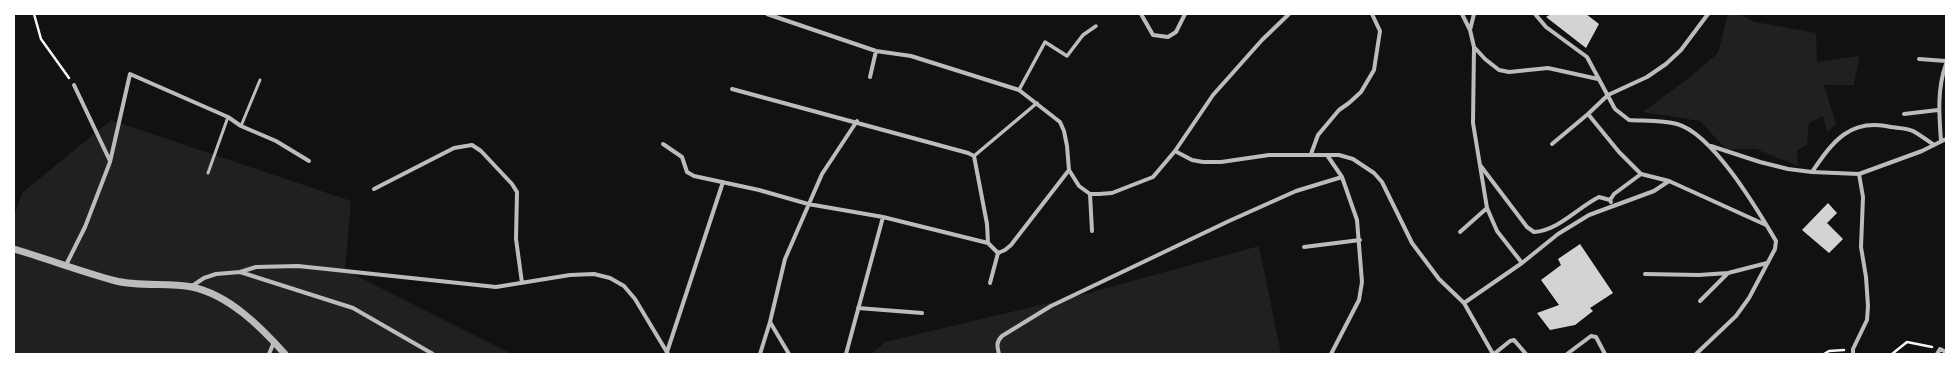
<!DOCTYPE html>
<html>
<head>
<meta charset="utf-8">
<style>
	body { margin:0 }
	#map { position:relative; width:1960px; height:368px; overflow:hidden; background:#111; font-family:Quicksand,sans-serif }
	canvas { display:block }
	.frame { position:absolute; inset:0; border:15px solid #fff; pointer-events:none }
</style>
</head>
<body>
<div id="map">
<canvas width="1960" height="368"></canvas>
<div class="frame"></div>
</div>
<script>
const g = document.querySelector('canvas').getContext('2d');
g.lineJoin = 'round';
function fill(path, color) { g.fillStyle = color; g.fill(path, 'evenodd'); }
function strokePath(path, color, width, dash) { g.strokeStyle = color; g.lineWidth = width; g.lineCap = dash ? 'butt' : 'round'; g.setLineDash(dash || []); g.stroke(path); }
fill(new Path2D(`
	M1728 14H1739L1755 22 1816 33 1817 62 1859 56 1854 85H1824L1836 124 1827 133 1823 116 1809 123 1807 145 1797 150 1798 166 1756 149H1726L1700 121 1643 112 1690 77 1718 53Z
	M111 120 351 201 345 270 512 354H14V217L22 193Z
	M1259 246 1281 354H871L885 342 1082 295Z`), '#202020');
fill(new Path2D(`
	M1551 14H1586L1599 24 1586 48 1546 17Z
	M1828 203 1837 213 1827 223 1843 239 1829 253 1802 230Z
	M1580 244 1613 293 1590 308 1593 311 1575 325 1550 330 1537 313 1559 305 1541 280 1561 265 1558 259Z`), '#d3d3d3');
strokePath(new Path2D(`
	M34 14 41 39 69 78
	M1824 354 1829 351 1844 350
	M1892 354 1907 342 1932 347`), '#f5f5f5', 2.5);
strokePath(new Path2D(`
	M241 126 260 80
	M208 173 228 117`), '#bcbcbc', 3);
strokePath(new Path2D(`
	M1019 90 1045 42 1067 56 1083 35 1096 26
	M974 156 1037 103`), '#bcbcbc', 3.5);
strokePath(new Path2D(`
	M767 14 876 51 911 56 1019 90 1060 122 1064 131 1067 146 1069 170 1079 186 1090 194H1099L1112 193 1153 177 1175 151 1213 95 1262 40 1289 14
	M1141 14 1153 35 1168 37 1176 32 1185 14
	M1462 14 1470 30 1474 47 1485 59 1499 70 1509 72 1548 68 1598 79
	M1535 14 1546 27 1587 57 1615 109 1629 120C1644 121 1663 120 1677 124 1713 134 1757 209 1776 241L1775 249 1749 298 1736 316 1696 354
	M1470 30 1474 14
	M1474 47 1473 123 1487 208 1497 231 1522 263
	M1919 59 1946 61
	M870 77 876 51
	M74 85 110 161
	M732 89 968 153 974 156 987 224 988 243
	M1588 114 1619 152 1641 174 1669 181
	M1904 114 1938 110
	M1941 141C1939 114 1937 89 1946 64
	M663 144 682 157 687 172 694 176 759 190 808 204 883 217 988 243 998 253
	M1552 144 1588 114 1608 95 1647 77 1666 64 1681 50 1708 14
	M1711 146 1760 162 1788 169 1812 172 1859 174 1922 151 1946 139
	M1175 151 1192 160 1203 162H1221L1269 155H1339L1353 159 1374 173 1382 182 1412 243 1439 279 1464 303 1493 354
	M1311 154 1318 135 1339 110 1349 103 1361 92 1374 70 1380 31 1372 14
	M1327 155 1342 177 1357 220 1362 282 1359 300 1331 354
	M1480 165 1527 227 1534 232C1559 230 1577 208 1599 197L1610 200
	M1812 172C1833 141 1850 118 1891 127 1898 128 1907 128 1913 131 1920 135 1927 140 1934 145
	M374 189 454 148 472 145 481 151 512 184 517 192 516 239 522 283
	M1090 194 1092 231
	M1611 202 1610 200 1614 194 1641 174
	M1460 232 1487 208
	M1304 247 1360 240
	M998 253 1005 250 1011 245 1069 170
	M66 265 85 227 110 162 130 74 228 117 241 126 276 141 309 161
	M240 272 256 267 298 266 496 287 570 275 594 274 610 278 624 286 635 299 668 354
	M1645 274 1699 275 1728 273 1767 263
	M990 283 998 253
	M192 286 204 278 216 274 240 272 353 308 433 354
	M1700 301 1728 273
	M1464 303 1522 263 1558 234 1589 215 1654 191 1669 181 1766 225
	M858 308 922 313
	M770 322 789 354
	M667 352 723 182
	M269 354 274 342
	M760 354 770 322 785 259 822 174 857 121
	M846 354 883 217
	M999 354C997 346 996 342 1002 336L1051 306 1229 221 1296 191 1342 177
	M1494 354 1510 341 1514 340 1526 354
	M1567 354 1591 336 1596 337 1605 354
	M1853 354V349L1867 320 1868 306 1866 277 1861 247 1863 197 1859 174
	M1937 354 1940 349 1946 352`), '#bcbcbc', 4);
strokePath(new Path2D(`
	M14 249C48 259 82 272 116 281 140 287 169 282 192 287 229 295 261 327 285 354`), '#bcbcbc', 7);
</script>
</body>
</html>
